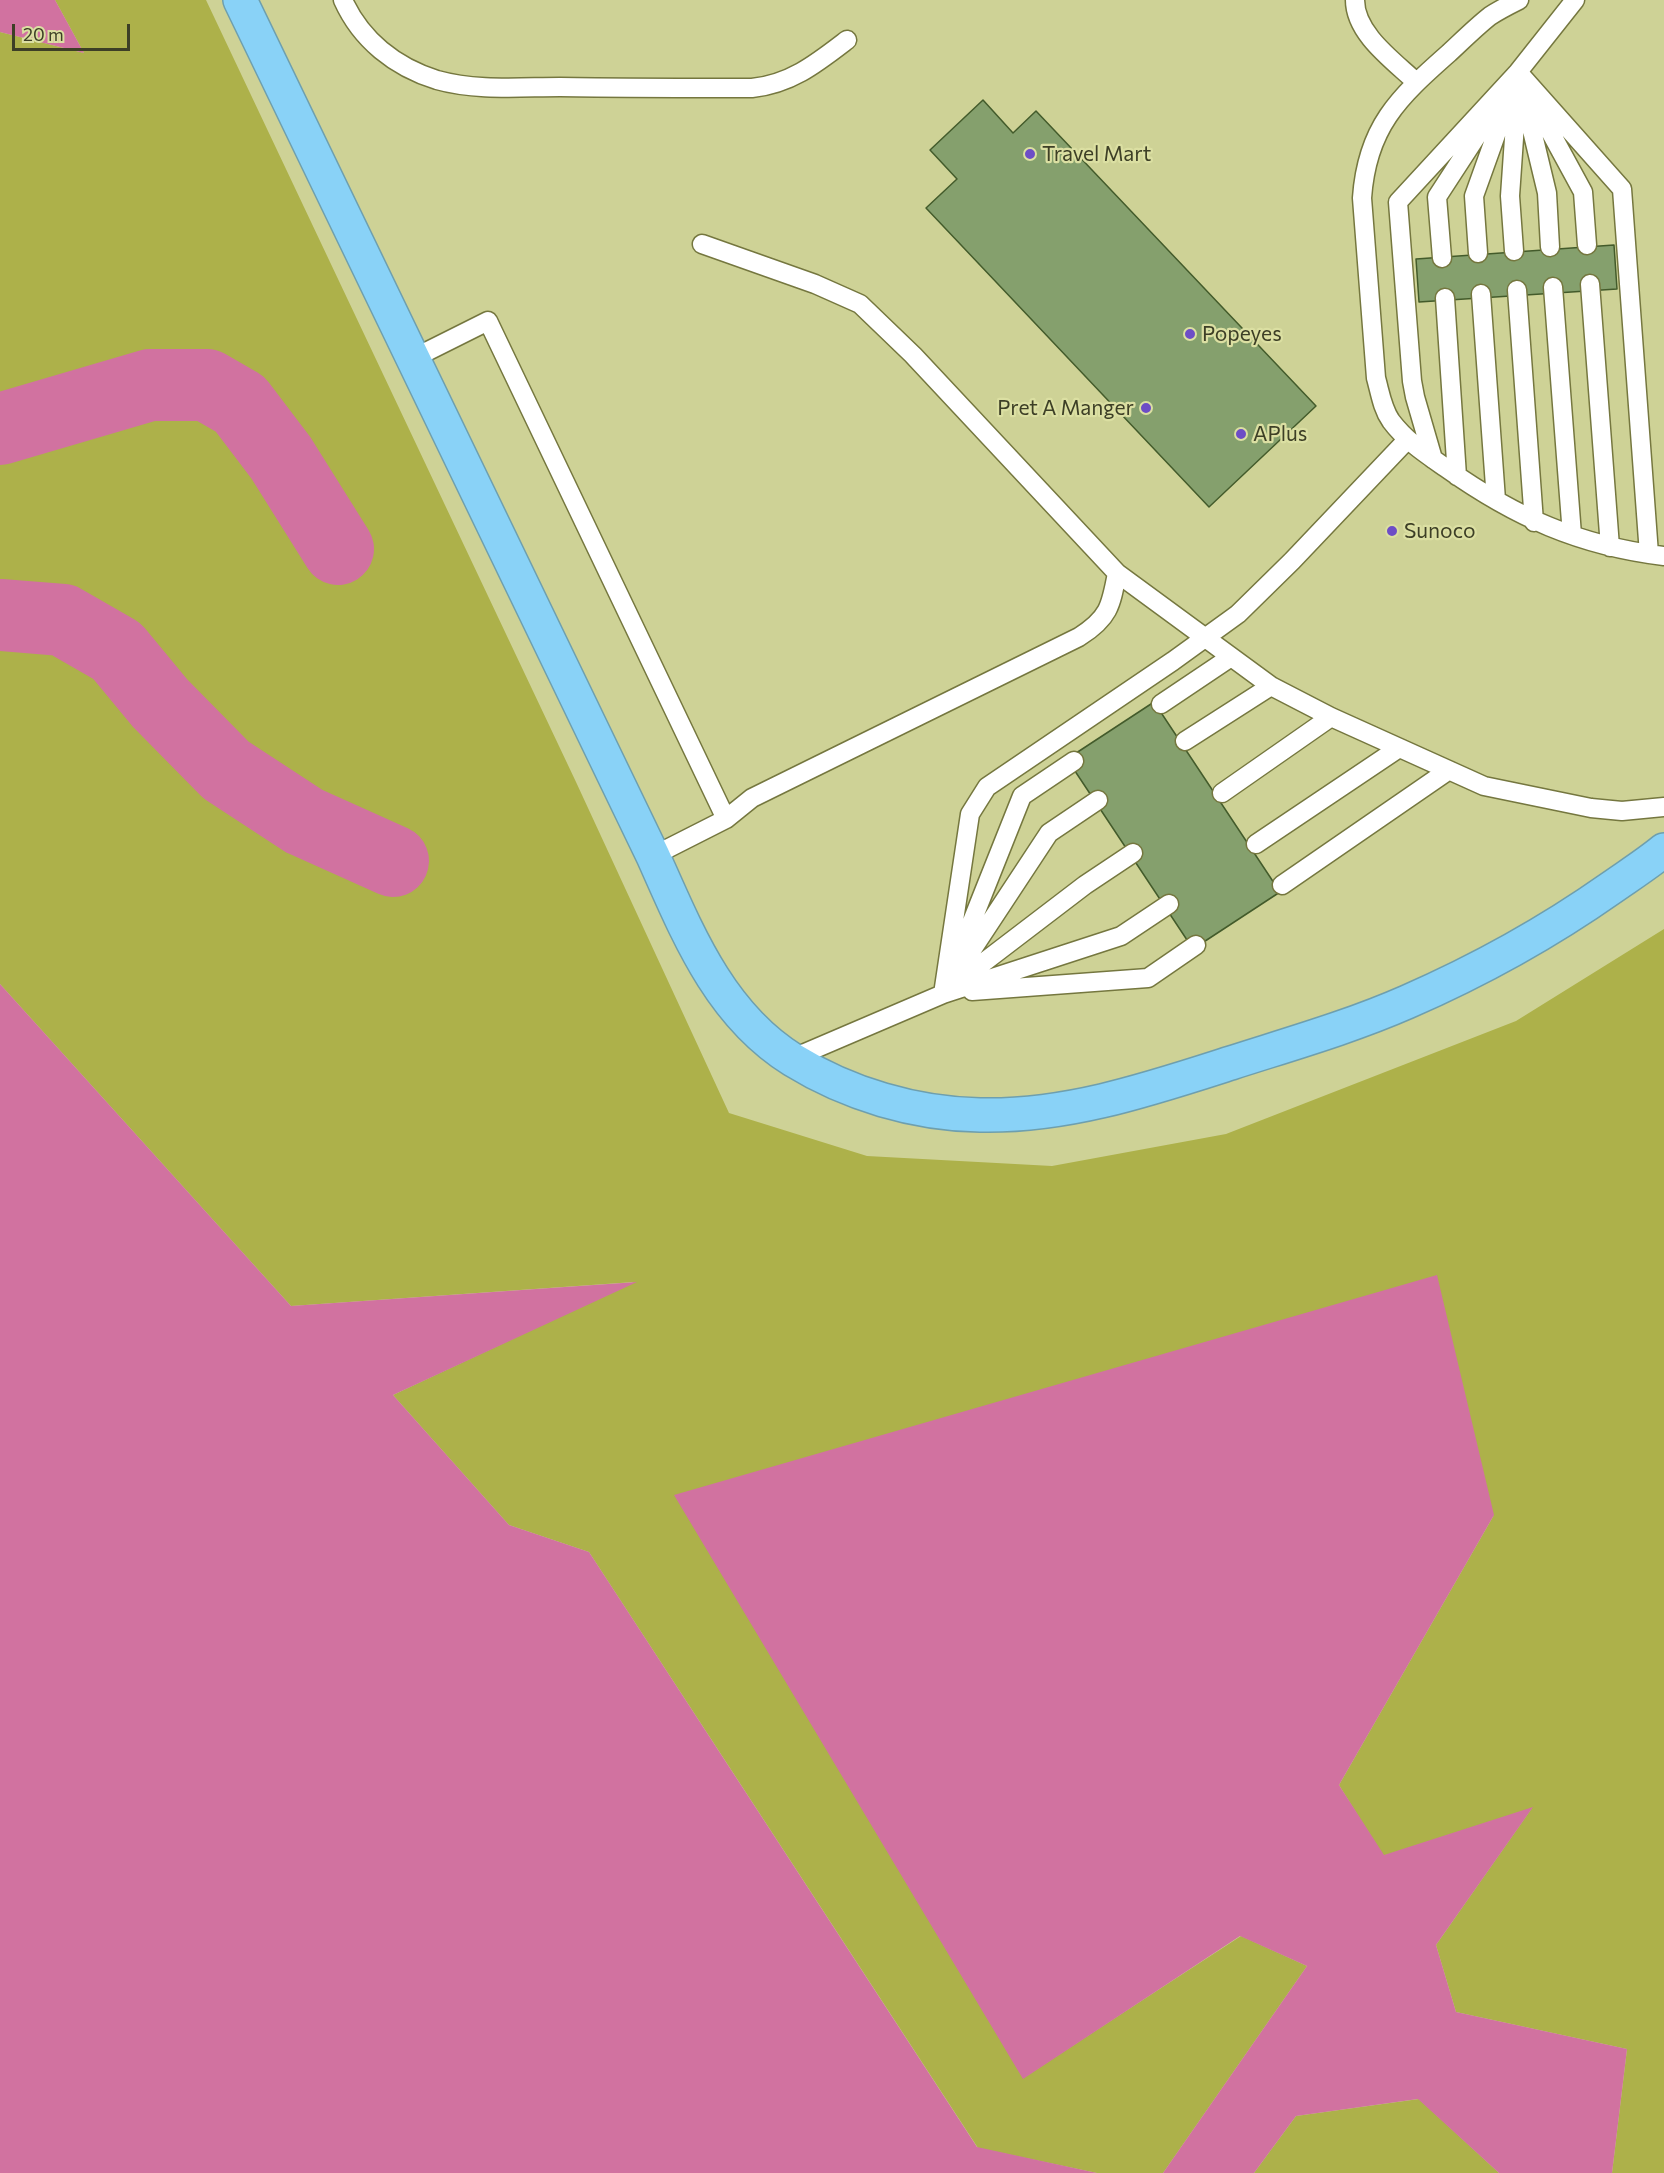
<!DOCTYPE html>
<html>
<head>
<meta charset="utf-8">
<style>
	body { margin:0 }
	#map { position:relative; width:1664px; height:2173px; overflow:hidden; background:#ced296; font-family:Commissioner,sans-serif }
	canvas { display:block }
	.scale { position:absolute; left:12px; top:24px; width:118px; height:27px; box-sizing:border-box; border:3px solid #3d3f26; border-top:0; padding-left:8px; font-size:18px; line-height:21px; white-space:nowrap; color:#3d3f26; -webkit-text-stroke:4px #dbdfa2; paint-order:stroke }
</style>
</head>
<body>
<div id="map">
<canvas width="1664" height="2173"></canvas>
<div class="scale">20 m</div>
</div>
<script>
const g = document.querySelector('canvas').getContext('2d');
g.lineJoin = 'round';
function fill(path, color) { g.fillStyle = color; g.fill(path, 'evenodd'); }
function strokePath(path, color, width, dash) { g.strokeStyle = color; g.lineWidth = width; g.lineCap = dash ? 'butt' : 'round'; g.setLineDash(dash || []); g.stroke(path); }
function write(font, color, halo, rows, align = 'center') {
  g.font = font + ' Commissioner,sans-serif'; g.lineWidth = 4.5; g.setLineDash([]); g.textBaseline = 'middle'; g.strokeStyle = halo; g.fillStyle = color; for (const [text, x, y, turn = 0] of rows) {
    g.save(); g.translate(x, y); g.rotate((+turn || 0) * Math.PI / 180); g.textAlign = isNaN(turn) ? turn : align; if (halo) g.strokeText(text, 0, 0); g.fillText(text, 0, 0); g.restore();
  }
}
fill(new Path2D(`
	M55 0H206L576 782 729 1113 867 1156 1052 1166 1226 1134 1516 1021 1664 929V2173H1612L1627 2049 1456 2012 1436 1945 1532 1808 1383 1856 1339 1785 1494 1515 1023 2078 1241 1936 1307 1966 1163 2173H1097L978 2148 589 1552 509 1525 393 1395 634 1282 291 1306 0 984V32L84 53Z
	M1419 2099 1499 2173H1254L1296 2116Z`), '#adb14a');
fill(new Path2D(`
	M0 0H55L84 53 0 32Z
	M0 984 291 1306 637 1282 393 1395 509 1525 589 1552 977 2147 1097 2173H0Z
	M1437 1275 1494 1515 1339 1785 1384 1855 1533 1807 1436 1945 1456 2012 1627 2049 1612 2173H1499L1418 2099 1296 2116 1254 2173H1163L1307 1966 1240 1936 1023 2079 674 1495Z`), '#d172a0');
strokePath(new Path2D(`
	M0 429 150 385H207L240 404 281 458 338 549
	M0 615 63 620 117 651 160 703 226 770 304 821 393 861`), '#d172a0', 72);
const building = new Path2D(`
	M983 100 1013 133 1036 111 1316 406 1209 507 926 208 957 179 930 150Z
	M1614 245 1617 289 1419 302 1416 259Z
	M1154 702 1280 892 1193 949 1067 759Z`);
fill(building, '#85a06d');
strokePath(building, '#435b2b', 1.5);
const service = new Path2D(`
	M343 0C361 40 395 67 437 80 476 91 520 87 560 87 624 88 688 88 752 88 791 84 817 63 847 40
	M1355 0C1355 34 1394 61 1416 82
	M1519 0C1509 5 1499 10 1490 16 1476 27 1462 41 1449 53 1398 98 1367 127 1362 198L1376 378C1380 392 1382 408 1391 421 1406 441 1426 454 1446 468 1515 517 1580 546 1664 556
	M1518 72 1622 189 1649 554
	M1524 97 1547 193 1550 247
	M1533 100 1583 192 1587 245
	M702 244 815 284 860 304 913 355 1117 573 1271 686 1331 717 1484 786 1591 808 1622 811 1664 807
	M1514 251 1510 196 1517 95
	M1478 253 1474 196 1516 79
	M1442 258 1437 197 1491 114
	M1590 284 1610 547
	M1553 287 1572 535
	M1517 290 1534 522
	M1481 294 1496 500
	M1445 298 1457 476
	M414 358 488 321 726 819
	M1433 459 1415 397 1412 381 1398 202 1518 72 1575 0
	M1161 704 1231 657
	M1185 741 1271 686
	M1222 793 1331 717
	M1256 844 1399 748
	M653 856 726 819 752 798 1079 637C1109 618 1111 606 1117 573
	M1282 885 1449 770
	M964 962 1049 833 1098 800
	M955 964 1022 796 1074 761
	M954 985 1085 885 1133 853
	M972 991 1148 978 1196 945
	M943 994 970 814 987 787 1173 661 1238 614 1292 561 1407 440
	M791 1059 943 994 1121 936 1169 904`);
const motorway = new Path2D(`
	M240 0 653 856C687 932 719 1014 793 1060 848 1094 915 1114 980 1115 1067 1117 1150 1089 1231 1063 1290 1044 1350 1027 1407 1002 1478 971 1547 933 1611 888 1628 876 1647 864 1664 850`);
strokePath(service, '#75773f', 21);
strokePath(motorway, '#6e9fae', 36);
strokePath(service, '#fff', 18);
strokePath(motorway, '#89d2f7', 33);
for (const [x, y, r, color] of [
	[1030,154,6,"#6d4dc6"],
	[1190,334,6,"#6d4dc6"],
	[1146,408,6,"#6d4dc6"],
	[1241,434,6,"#6d4dc6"],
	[1392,531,6,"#6d4dc6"]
]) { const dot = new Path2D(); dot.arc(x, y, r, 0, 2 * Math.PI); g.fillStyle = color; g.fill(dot); strokePath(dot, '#dbdfa2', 2); }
write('21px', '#3d3f26', '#dbdfa2', [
	["Travel Mart",1042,154],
	["Popeyes",1202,334],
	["Pret A Manger",1134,408,"right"],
	["APlus",1253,434],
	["Sunoco",1404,531]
], 'left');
</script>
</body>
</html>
